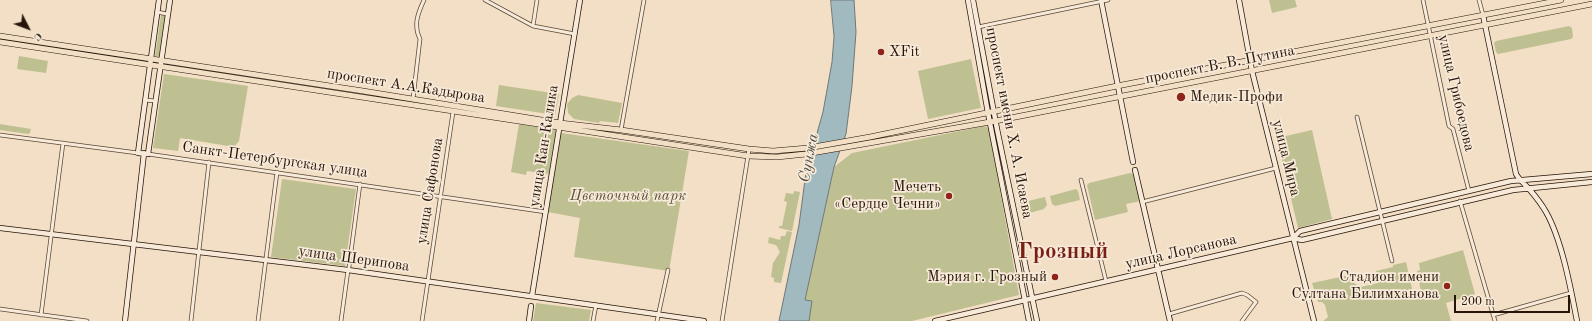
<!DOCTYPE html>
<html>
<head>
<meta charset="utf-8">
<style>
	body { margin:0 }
	#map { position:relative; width:1592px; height:321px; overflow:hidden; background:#f2dfc5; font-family:"Old Standard TT",serif }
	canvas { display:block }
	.north { position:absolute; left:8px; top:8px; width:40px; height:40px; -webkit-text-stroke:3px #f7ead9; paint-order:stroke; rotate:132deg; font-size:11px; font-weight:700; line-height:16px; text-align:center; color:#271408 }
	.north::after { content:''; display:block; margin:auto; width:14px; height:18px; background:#271408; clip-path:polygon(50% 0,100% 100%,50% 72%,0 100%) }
	.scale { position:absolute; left:1454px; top:295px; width:116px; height:18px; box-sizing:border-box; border:2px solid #271408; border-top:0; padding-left:5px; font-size:12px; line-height:14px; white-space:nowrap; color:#271408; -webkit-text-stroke:3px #f7ead9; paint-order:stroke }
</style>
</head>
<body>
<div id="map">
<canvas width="1592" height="321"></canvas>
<div class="north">С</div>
<div class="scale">200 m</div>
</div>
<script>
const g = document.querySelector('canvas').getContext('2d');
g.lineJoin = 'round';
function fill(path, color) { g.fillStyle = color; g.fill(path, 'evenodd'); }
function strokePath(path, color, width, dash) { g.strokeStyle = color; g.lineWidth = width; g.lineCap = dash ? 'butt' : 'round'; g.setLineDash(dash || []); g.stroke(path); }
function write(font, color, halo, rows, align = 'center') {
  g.font = font + ' "Old Standard TT",serif'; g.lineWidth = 3.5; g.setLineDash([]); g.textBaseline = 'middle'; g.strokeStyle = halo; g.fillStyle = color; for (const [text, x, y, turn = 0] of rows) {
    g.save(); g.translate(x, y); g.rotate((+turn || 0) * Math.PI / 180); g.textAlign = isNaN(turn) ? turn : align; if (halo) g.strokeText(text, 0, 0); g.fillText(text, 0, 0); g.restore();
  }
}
fill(new Path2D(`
	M1269 0H1295L1297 7 1272 13Z
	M161 15 165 16 159 57 155 56Z
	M1569 26 1572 28 1573 37 1571 39 1498 54 1496 52 1494 43 1496 41Z
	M19 56 48 61 46 73 17 69Z
	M971 59 981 108 928 119 918 71Z
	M164 74 248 86 239 141 234 147 180 138 178 151 153 148Z
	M499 85 559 94 555 115 496 106Z
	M578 95 622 103 618 123 600 121 599 123 574 119 568 113 567 104 572 98Z
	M0 124 31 129 30 133 28 134 0 130Z
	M519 124 556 130 549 174 527 171 526 175 511 172Z
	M984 126 987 127 989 130 1019 295 912 321H809L812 301 805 300 834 167 852 153Z
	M1312 130 1332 219 1298 228 1277 138Z
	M561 133 689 151 669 271 574 257 580 218 548 212Z
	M1130 173 1133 174 1141 201 1126 204 1128 212 1095 220 1087 185 1089 183Z
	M282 179 356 189 345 266 271 257Z
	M1076 189 1078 191 1080 200 1055 206 1052 204 1050 196Z
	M794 191 800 192 792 231 779 228V226H782L787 202 784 201 786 193 793 194Z
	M1045 197 1047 205 1044 209 1022 215 1019 206 1020 203Z
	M787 231 792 232 781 283 774 282V278L771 277 773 263 780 252 776 245 768 243 769 237 780 240 781 236H785Z
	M1463 250 1475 294 1446 303 1451 321H1323L1328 317 1325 305 1322 302H1318L1312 283 1350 275 1351 281 1360 287 1378 283 1376 271 1393 267V265L1406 262 1413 293 1421 292 1417 271 1420 270 1419 263Z
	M536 303 591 310 589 321H533Z`), '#bfc091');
const water = new Path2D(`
	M831 0H854L856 32 852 86 846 134 834 167 805 300 812 301 809 321H779L799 225 806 172 823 112 832 62 834 37Z`);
fill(water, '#a0bac0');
strokePath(water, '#707876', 1);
const street = new Path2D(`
	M485 0 533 26 575 34
	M1423 0 1449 126 1453 129 1469 191
	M1479 0 1483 15
	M157 12 167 14
	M533 26 537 0
	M978 27 1108 0
	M413 99 420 39C413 25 418 13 424 0
	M145 100 155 101
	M1357 117 1392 261
	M621 130 644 0
	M0 135 138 153
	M148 154 546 212
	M1081 180 1106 281
	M1460 201 1495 321
	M1142 202 1276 168
	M349 267 360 184
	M0 309 87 321
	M1169 314 1242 293 1247 295 1256 302 1242 321
	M41 315 63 143
	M1493 315 1571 293
	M191 321 209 162
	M258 321 277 172
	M341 321 348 270
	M422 321 453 112
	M593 321 596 305
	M657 321 668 270
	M722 321 749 149`);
const secondary = new Path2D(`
	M159 0 138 153 148 154 170 0
	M968 0 988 113 1029 321
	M973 0 997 129 1037 321
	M1101 0 1133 162
	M1239 0 1252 71 1314 321
	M1483 15 1516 174C1520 181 1525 184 1530 190 1536 197 1542 205 1546 212 1562 240 1571 290 1577 321
	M1135 170 1170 321
	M0 228 348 270 704 321
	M1293 238 1300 231 1511 181 1592 174
	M532 296 580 0
	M125 321 144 153
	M529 321 531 306
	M935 321 1293 238 1302 240 1513 190 1592 182`);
const primary = new Path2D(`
	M0 36 363 91 560 123 621 130 749 149 773 151 808 148 870 137 1117 86 1561 0
	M0 42 748 156 777 157 806 154 990 122 1592 4`);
strokePath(street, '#5a4737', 4.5);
strokePath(secondary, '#271408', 6);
strokePath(primary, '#271408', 6);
strokePath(street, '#f7ead9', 3);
strokePath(secondary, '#f7ead9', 4.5);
strokePath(primary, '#f2dfc5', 5);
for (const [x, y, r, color] of [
	[881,52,4,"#8f2418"],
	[1181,97,5,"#8f2418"],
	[949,196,4,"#8f2418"],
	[1055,277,4,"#8f2418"],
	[1447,286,4,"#8f2418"]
]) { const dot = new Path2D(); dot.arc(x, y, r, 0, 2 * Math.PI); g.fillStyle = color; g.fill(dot); strokePath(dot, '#f7ead9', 1.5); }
write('15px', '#271408', '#f7ead9', [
	["XFit",889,52,"left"],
	["Медик-Профи",1190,97,"left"],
	["Мечеть",941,187],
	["«Сердце Чечни»",941,204],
	["Мэрия г. Грозный",1047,277],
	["Стадион имени",1439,277],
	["Султана Билимханова",1439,294]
], 'right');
write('15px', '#271408', '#f7ead9', [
	["проспект В. В. Путина",1220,65,-11],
	["проспект А.А.Кадырова",406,86,9],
	["улица Грибоедова",1456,93,77],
	["проспект имени Х. А. Исаева",1009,123,79],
	["улица Кан-Калика",544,146,-81],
	["улица Мира",1286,158,76],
	["Санкт-Петербургская улица",275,160,8],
	["улица Сафонова",430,191,-81],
	["улица Лорсанова",1181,252,-13],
	["улица Шерипова",354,259,8]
]);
write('italic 15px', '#5c5038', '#f7ead9', [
	["Цветочный парк",628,196]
]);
write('italic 16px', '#514e48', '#f7ead9', [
	["Сунжа",809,158,-79]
]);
write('bold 23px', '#7a1f14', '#f7ead9', [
	["Грозный",1063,252]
]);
</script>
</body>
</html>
